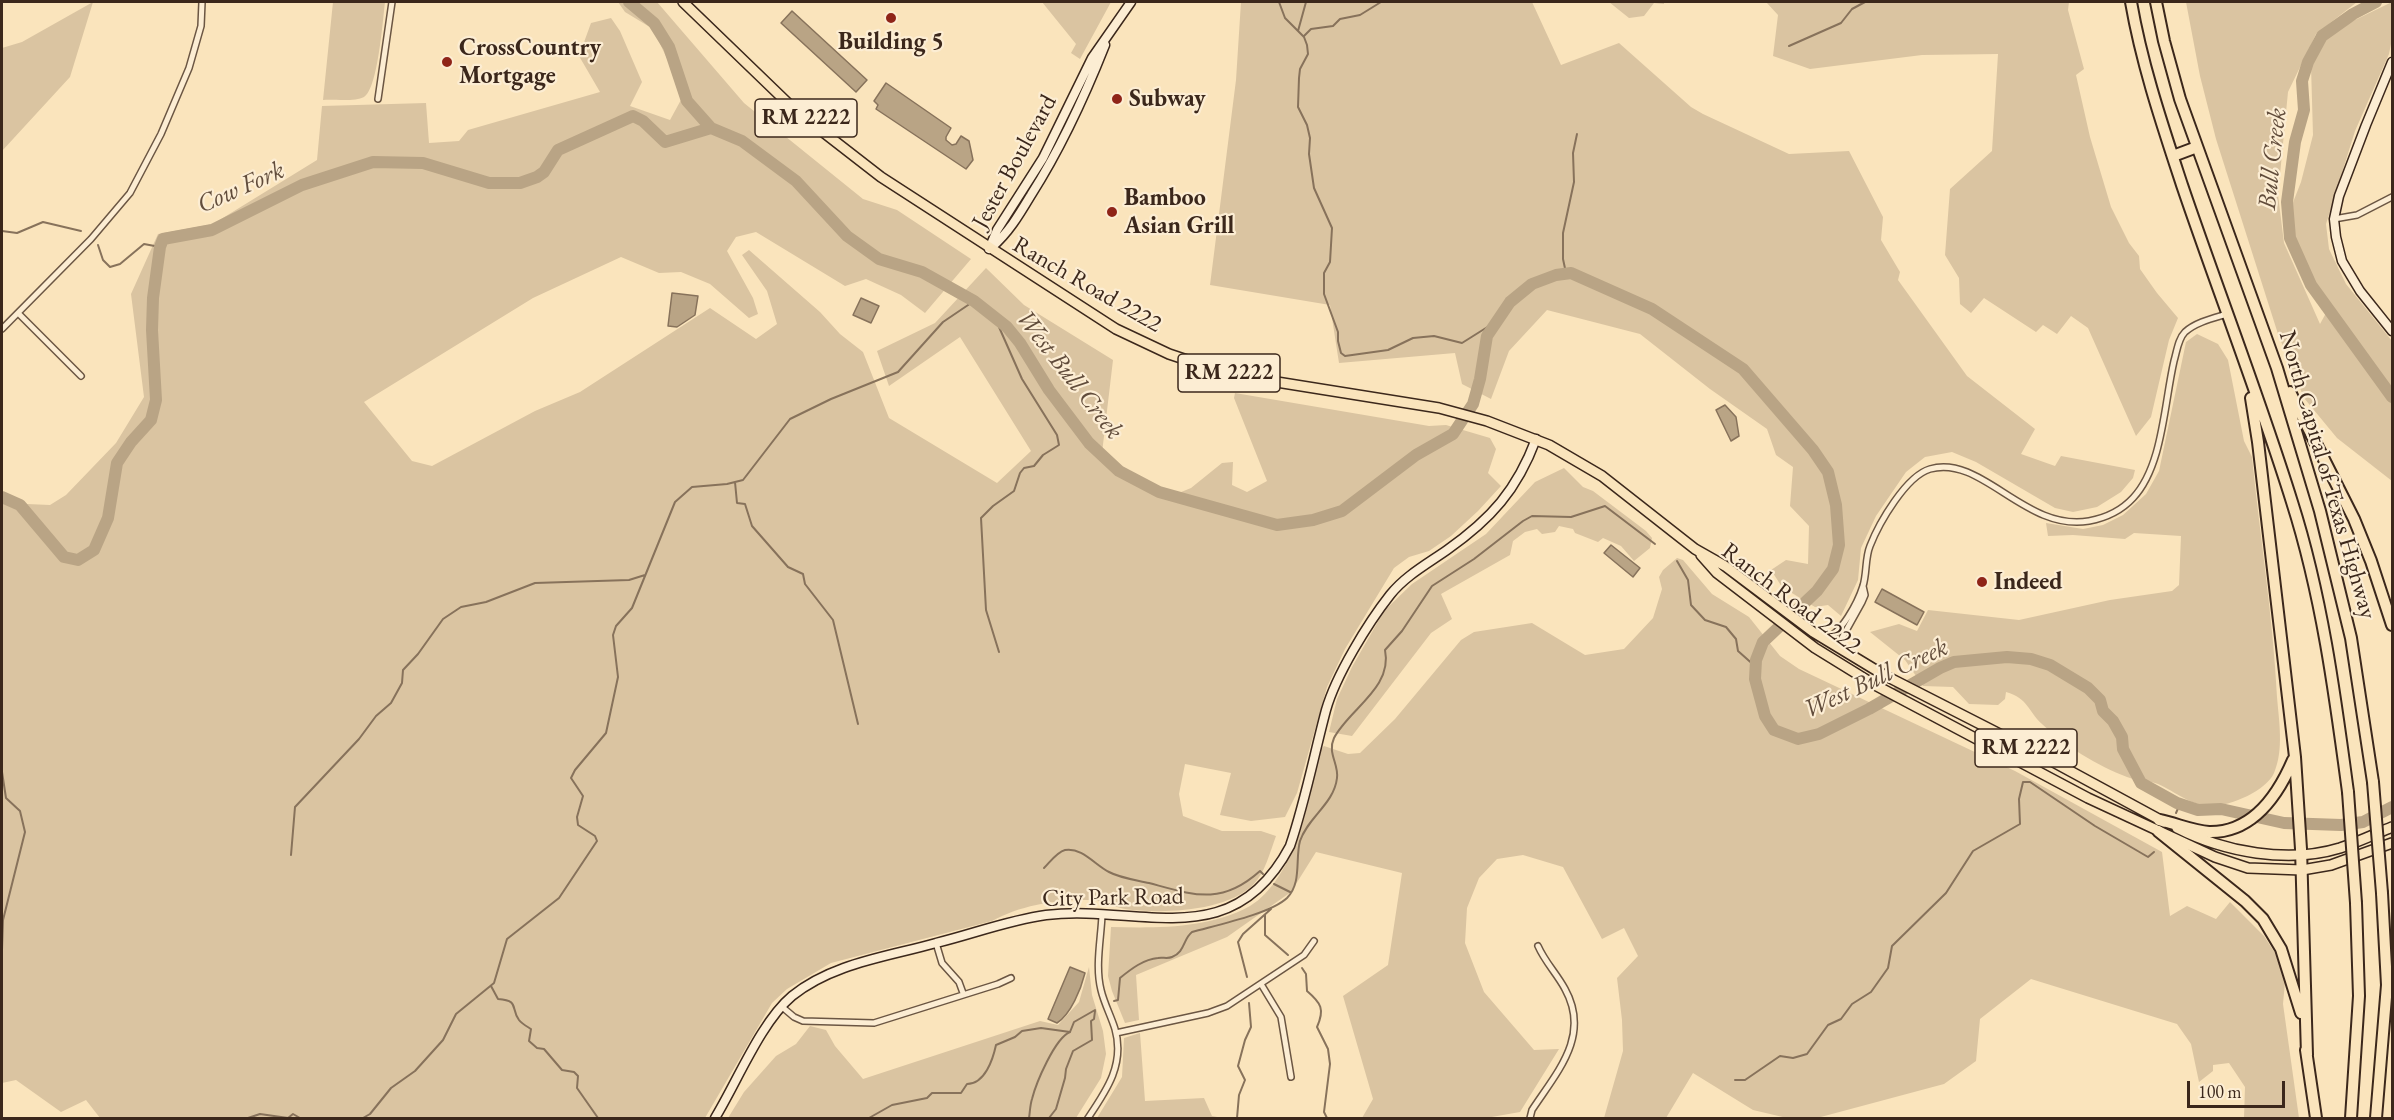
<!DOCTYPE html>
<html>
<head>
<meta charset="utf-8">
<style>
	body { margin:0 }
	#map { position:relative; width:2394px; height:1120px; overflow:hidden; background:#fae4bc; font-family:"EB Garamond",serif }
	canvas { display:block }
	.frame { position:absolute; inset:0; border:3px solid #3b271b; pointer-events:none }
	.scale { position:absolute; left:2187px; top:1081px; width:98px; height:27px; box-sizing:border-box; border:3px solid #3b271b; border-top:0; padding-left:8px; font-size:18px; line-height:21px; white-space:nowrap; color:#3b271b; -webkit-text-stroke:4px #fcedd3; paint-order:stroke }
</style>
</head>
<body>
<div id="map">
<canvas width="2394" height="1120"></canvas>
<div class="frame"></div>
<div class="scale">100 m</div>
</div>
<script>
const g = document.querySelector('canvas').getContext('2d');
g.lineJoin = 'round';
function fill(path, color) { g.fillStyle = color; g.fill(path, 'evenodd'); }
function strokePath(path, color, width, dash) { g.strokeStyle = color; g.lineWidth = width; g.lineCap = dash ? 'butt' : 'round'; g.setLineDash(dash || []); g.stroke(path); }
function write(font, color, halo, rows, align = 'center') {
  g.font = font + ' "EB Garamond",serif'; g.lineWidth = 4.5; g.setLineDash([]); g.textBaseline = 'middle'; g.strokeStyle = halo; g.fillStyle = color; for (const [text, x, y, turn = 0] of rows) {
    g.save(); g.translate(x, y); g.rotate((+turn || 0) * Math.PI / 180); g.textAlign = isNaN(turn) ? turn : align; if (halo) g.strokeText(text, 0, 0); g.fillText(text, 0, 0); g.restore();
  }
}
fill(new Path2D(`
	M93 2 70 77 2 151V48L22 42Z
	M333 2H385C383 18 378 89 364 97 355 102 334 99 323 100Z
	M618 2H657L744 103 863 199 897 210 971 259 925 313 901 295 866 279 845 286 756 232 736 237 727 251 753 298 758 314 749 318 710 284 681 272 659 273 621 257 533 298 364 402 412 461 432 466 535 411 580 392 710 308 756 339 777 324 767 291 742 255 749 250 820 312 840 334 863 352 889 418 997 483 1031 451 960 337 889 386 877 351 935 323 986 268 1024 305 1113 360 1102 453 1169 497 1191 488 1222 463 1233 462 1232 485 1247 492 1267 481 1234 398 1235 393 1429 426 1446 425 1490 438 1496 449 1488 473 1501 486 1478 511 1451 536 1429 551 1409 557 1394 568 1345 649 1327 687 1297 793 1285 817 1251 821 1220 815 1231 773 1185 764 1179 794 1183 816 1222 831H1261L1276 836C1270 852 1265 873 1253 885 1225 912 1161 914 1125 909 1113 907 1102 900 1090 900 1059 899 1020 905 992 921L831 963 787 989 772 1003 705 1118H100L86 1100 61 1112 16 1080 2 1083V492L27 504 50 505 66 495 116 443 144 397 131 294 158 234 213 224 317 160 322 106 426 103 429 143 459 141 468 130 600 92 579 56 591 23 611 18 620 31 642 82 630 106 670 120 682 98 679 84 653 29 625 12Z
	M1042 2H1111L1080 59 1071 53 1076 44Z
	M1241 2H1532L1561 65 1619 43 1691 107 1703 114 1789 154 1849 151 1883 217 1881 240 1900 272 1898 280 1967 376 2035 429 2021 454 2055 466 2061 456 2135 470 2133 478 2121 492 2097 507 2073 512 2055 508 1976 462 1952 452 1925 457 1906 472 1876 516 1861 548 1858 580 1841 616 1828 605 1815 607 1782 587 1771 570 1786 560 1808 564 1809 526 1790 506 1793 467 1776 455 1767 429 1710 389 1640 334 1547 310 1509 351 1491 399 1462 384 1455 353 1339 363 1330 305 1210 285 1236 80Z
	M1609 2H1664V4L1654 3 1644 16 1629 18Z
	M1766 2H2069L2068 10 2084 69 2076 75 2090 137 2111 207 2129 243 2139 256 2140 269 2157 293 2178 318 2169 340 2151 417 2136 436 2088 328 2071 316 2057 334 2043 325 2036 332 1984 298 1971 313 1960 304 1959 278 1945 255 1950 189 1992 151 1998 54 1922 55 1810 69 1773 56 1778 15Z
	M2186 2H2357L2316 34 2288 92 2278 195 2284 243 2320 324 2331 304 2312 282 2295 242 2290 210 2301 182 2313 135 2311 66 2326 34 2392 2V39L2389 54 2355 131 2326 224 2329 249 2346 284 2392 341V481L2337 438 2304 398 2278 334 2216 139 2200 76Z
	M2197 334 2218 344 2228 360 2244 441 2252 457C2260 537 2273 617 2277 697 2279 721 2284 750 2274 773 2267 790 2231 806 2212 806 2191 806 2176 792 2158 784 2148 780 2137 781 2127 777 2098 766 2065 746 2042 724 2027 710 2029 699 2006 692L2005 699 1998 705 1969 704 1953 687 1923 686 1905 660 1870 632 1899 624 1917 631 1928 610 2019 620 2110 600 2172 591 2179 585 2181 536 2134 533 2125 539 2073 535 2048 536 2046 523 2083 529 2103 525 2123 515 2146 494 2159 471 2186 342Z
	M1564 468 1583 487 1593 491 1646 531 1652 538 1650 548 1634 561 1621 546 1603 538 1598 542 1575 533 1573 529 1559 526 1555 532 1542 534 1537 529 1525 532 1513 541 1510 555 1441 594 1452 619 1431 633 1352 736 1329 732 1337 699 1352 667 1384 611 1412 584 1486 534 1535 482Z
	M1677 558 1683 560 1712 594 1749 617 1780 656 1799 669 2015 771 2162 852 2170 916 2187 906 2216 919 2230 902 2264 936 2275 953 2285 982 2283 1004 2299 1118H2244L2245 1087 2229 1063 2213 1065V1071L2199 1082 2191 1044 2177 1024 2031 979 1980 1019 1976 1061 1944 1084 1817 1118H1787L1753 1110 1693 1073 1666 1118H1604L1623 1051 1622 1020 1617 978 1638 956 1624 928 1602 939 1563 867 1523 855 1497 859 1479 878 1467 908 1465 943 1484 992 1534 1050 1559 1049 1520 1112 1486 1118H1362L1373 1099 1343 996 1388 965 1402 873 1316 852 1291 892 1227 937 1136 975 1139 1020 1125 1023 1112 991 1108 976 1111 927C1156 928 1209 929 1250 906 1272 893 1288 863 1297 840 1308 812 1312 780 1319 751L1324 746 1348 754 1360 753 1395 719 1461 640 1474 632 1532 623 1585 655 1624 649 1653 618 1662 589 1659 577 1663 570Z
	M1089 967 1092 995 1103 1031 1106 1054 1101 1078 1076 1118H728L744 1092 776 1056 796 1044 810 1026 826 1030 835 1046 863 1079 1040 1021 1058 1025 1079 1002Z
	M1140 1033 1145 1101 1204 1098 1212 1116 1223 1118H1097L1122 1077 1124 1038Z`), '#dac4a1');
const water = new Path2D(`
	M792 11 867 80 856 92 781 23Z
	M886 83 951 128 946 137V140L952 145 956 144 961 136 969 141 973 160 966 169 876 109 878 105 874 101Z
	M672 293 698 296 695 315 677 327 668 326Z
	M861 298 879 306 871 323 853 315Z
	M1725 405 1736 417 1739 436 1731 441 1716 410Z
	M1611 545 1640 568 1633 577 1604 553Z
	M1882 589 1924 612 1917 625 1875 602Z
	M1070 967 1085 973C1081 989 1071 1014 1057 1023L1048 1019Z`);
fill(water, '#b9a485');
strokePath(water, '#87725b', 1.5);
strokePath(new Path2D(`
	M1279 2 1285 18 1304 37 1307 45 1308 54 1300 69 1299 78 1298 107 1307 125 1310 138 1309 154 1314 188 1332 228 1330 262 1324 273V294L1338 332V341L1341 353 1345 356 1388 350 1413 338 1434 336 1462 343 1497 321
	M1298 31 1306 2
	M1304 36 1311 29 1333 26 1340 19 1360 15 1381 2
	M1789 46 1841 23 1852 9 1865 2
	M2 231 17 233 43 222 81 231
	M98 245 103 260 110 267 120 264 144 244 160 247
	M1566 273 1563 259V233L1574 182 1573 153 1577 134
	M995 318 1022 379 1057 435 1059 445 1043 455 1034 466 1024 468 1020 473 1014 491 993 506 981 518 986 610 999 652
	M735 482 737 503 745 504 752 526 788 567 803 574 805 584 833 620 858 724
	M1677 561 1688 580 1691 605 1705 620 1726 627 1736 639 1738 651 1756 667
	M2 772 6 798 20 811 25 832 3 920 2 950
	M2176 813 2180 804
	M291 855 295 807 359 739 376 716 391 703 402 683 403 670 418 654 443 619 461 607 486 602 535 583 629 580 645 575
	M1044 868C1050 862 1057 852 1065 850 1082 847 1095 865 1109 872 1120 878 1136 880 1149 883 1194 895 1221 906 1260 871L1263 874
	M1274 884 1290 892
	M1265 915V935L1288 955
	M1302 968 1306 974 1307 991C1321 1003 1325 1009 1317 1027L1328 1049 1330 1064 1324 1112 1327 1118
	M1247 977 1238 942 1243 934 1271 909
	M491 986 498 999C520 1001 510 1007 519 1020 522 1024 528 1027 531 1029L529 1041 537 1048 544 1049 562 1070 574 1072 578 1076 577 1088 598 1118
	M1114 1001 1118 1000 1120 978C1131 969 1144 959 1158 958 1162 957 1168 959 1172 957 1185 952 1183 939 1192 932 1217 925 1270 914 1287 898 1302 883 1295 859 1300 841 1308 817 1334 804 1337 778 1339 764 1327 753 1334 738 1349 709 1393 688 1385 650L1402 631 1432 586 1474 559 1523 521 1532 516 1571 517 1605 506 1655 544
	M1735 1080H1745L1780 1056 1793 1058 1807 1054 1828 1025 1841 1019 1852 1004 1871 992 1888 968 1892 946 1946 893 1973 851 2020 824 2019 799 2023 782H2030L2095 826 2148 857 2154 852
	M248 1118 260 1114 288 1118 293 1114 300 1118
	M363 1118 370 1114 391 1088 415 1071 443 1040 456 1014 494 983 507 939 559 898 597 841 595 836 578 825 577 817 583 796 571 778 575 770 606 733 618 677 613 635 616 626 632 608 675 502 692 487 727 484 743 480 790 419 831 399 898 372 943 322 974 301
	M869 1118 892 1105 927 1098 932 1093H961L967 1084C985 1084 993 1059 996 1045L1015 1037 1022 1031 1041 1028 1070 1032
	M1029 1118C1030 1112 1030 1105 1032 1099 1036 1083 1055 1038 1070 1032L1074 1022 1095 1010
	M1049 1118 1056 1109 1065 1078 1066 1069 1073 1051 1092 1040 1091 1021 1094 1019 1095 1011
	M1237 1118 1239 1095 1245 1080 1238 1066 1245 1040 1251 1027 1249 1003`), '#87725b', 2);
strokePath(new Path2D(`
	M629 2 654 23 669 47 687 101 711 128 742 141 796 181 847 236 879 259 922 272 974 301 1007 327 1020 343 1049 390 1089 443 1119 471 1159 492 1277 525 1313 520 1342 511 1416 455 1453 434 1473 404 1480 379 1487 336 1510 302 1532 284 1556 275 1571 273 1652 309 1743 369 1813 450 1828 472 1836 505 1839 545 1833 569 1817 591 1763 642 1756 660 1755 679 1765 716 1774 730 1798 739 1819 734 1869 709 1940 668 1954 662 2007 657 2031 659 2050 665 2088 688 2100 700 2103 711 2113 721 2122 737 2123 749 2141 783 2177 803 2198 810 2221 809 2284 823 2341 825 2363 822 2392 807
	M2376 2 2353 14 2322 36 2308 62 2302 81 2304 110 2295 142 2287 202 2290 238 2311 285 2392 397
	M2 497 20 505 64 557 78 560 94 550 108 518 117 463 131 442 151 420 156 400 152 330 153 298 160 247 163 239 212 230 302 185 373 162 423 163 489 183H520L537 177 544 172 558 150 633 116 643 121 665 142 711 128`), '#b9a485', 12);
const street = new Path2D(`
	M378 99 392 2
	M2334 219 2357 215 2392 197
	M18 313 81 376
	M2 329 91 239 130 193 161 134 189 68 201 26 202 2
	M1824 639C1841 635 1858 602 1863 586 1867 573 1865 558 1870 546 1879 523 1906 476 1930 469 1982 454 2025 532 2089 521 2105 518 2121 511 2133 498 2163 466 2164 404 2174 361 2177 351 2178 339 2185 332 2196 322 2214 318 2227 314
	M1837 647 1862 602 1865 595 1863 586
	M936 943 942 963 959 982 963 993
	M1261 984 1281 1017 1291 1077
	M781 1006 794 1017 803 1021 874 1023 998 984 1011 978
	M1116 1033 1208 1013 1227 1006 1304 955 1314 941
	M1088 1118C1107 1090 1125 1064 1115 1029 1111 1016 1104 1003 1101 990 1095 966 1101 939 1102 915
	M1530 1118 1532 1110C1557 1072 1591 1036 1565 989 1557 974 1545 962 1538 946`);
const secondary = new Path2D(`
	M2392 62 2366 125 2339 196 2334 219 2336 237 2342 261 2360 291 2392 331
	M992 247C1009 232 1019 215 1031 195 1061 148 1084 98 1105 45
	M989 249 997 230 1043 158 1092 58 1131 2
	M715 1118C737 1082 761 1022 792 996 833 963 887 957 936 943 973 934 1009 920 1046 915 1141 904 1232 956 1290 846 1305 802 1314 755 1326 710 1336 675 1368 623 1390 595 1405 576 1427 564 1447 550 1491 519 1517 490 1536 439`);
const primary = new Path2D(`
	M683 2 796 111 881 177 1116 329 1169 354 1217 370 1258 379 1439 408 1487 421 1549 445 1602 476 1695 549 1725 566 1813 632 1884 675 2035 752 2164 822
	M1701 555 1717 573 1815 648 1875 685 2088 798 2215 857 2248 868 2302 870 2331 865 2392 843
	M2177 828C2224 852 2288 864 2340 848 2358 842 2375 834 2392 827`);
const highway = new Path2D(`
	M2131 2C2142 65 2162 124 2182 185 2218 291 2259 396 2292 502 2322 596 2335 695 2348 792
	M2156 2 2164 41 2180 99 2277 368 2320 511 2351 638 2373 782
	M2173 156 2197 147
	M2290 392 2354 519 2371 561 2392 625
	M2251 398 2258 442 2295 757 2301 849 2307 1055
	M2159 820C2175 823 2193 831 2209 832 2253 833 2278 795 2293 760
	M2158 831 2245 901 2263 919 2281 949 2301 1013
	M2306 1050 2316 1118
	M2351 1118 2359 996 2356 903
	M2376 1118 2387 985 2382 893`);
strokePath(street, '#6b5643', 8);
strokePath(secondary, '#3b271b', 11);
strokePath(primary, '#3b271b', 12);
strokePath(highway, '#3b271b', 14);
strokePath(street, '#fcedd3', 5);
strokePath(secondary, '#fcedd3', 8);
strokePath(primary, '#fae4bc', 9);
strokePath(highway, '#fae4bc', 10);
const highwayBridge = new Path2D(`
	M2373 782 2382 893
	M2348 792 2356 903`);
strokePath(highwayBridge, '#3b271b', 14, []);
strokePath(highwayBridge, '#fae4bc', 10);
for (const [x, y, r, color] of [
	[891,18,6,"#8f2418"],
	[447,62,6,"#8f2418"],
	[1117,99,6,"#8f2418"],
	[1112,212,6,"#8f2418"],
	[1982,582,6,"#8f2418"]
]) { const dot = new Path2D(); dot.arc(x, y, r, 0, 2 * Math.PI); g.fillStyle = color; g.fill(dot); strokePath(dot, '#fcedd3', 2); }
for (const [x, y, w] of [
	[806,118,102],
	[1229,373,102],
	[2026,748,102]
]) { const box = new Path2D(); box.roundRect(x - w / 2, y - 19, w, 38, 4.5); g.fillStyle = '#fcedd3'; g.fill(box); strokePath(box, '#3b271b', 1.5); }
write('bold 22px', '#3b271b', null, [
	["RM 2222",806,118],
	["RM 2222",1229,373],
	["RM 2222",2026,748]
]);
write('bold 24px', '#3b271b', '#fcedd3', [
	["Building 5",891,42,"center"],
	["CrossCountry",459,48],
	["Mortgage",459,76],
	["Subway",1129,99],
	["Bamboo",1124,198],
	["Asian Grill",1124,226],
	["Indeed",1994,582]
], 'left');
write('24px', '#3b271b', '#fcedd3', [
	["Jester Boulevard",1015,162,-61],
	["Ranch Road 2222",1087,285,30],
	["North Capital of Texas Highway",2327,475,74],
	["Ranch Road 2222",1791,599,37],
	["City Park Road",1113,898,-1]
]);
write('italic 26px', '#614c3b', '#fcedd3', [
	["Bull Creek",2273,159,-84],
	["Cow Fork",241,188,-24],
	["West Bull Creek",1069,375,52],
	["West Bull Creek",1876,679,-25]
]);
</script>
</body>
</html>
